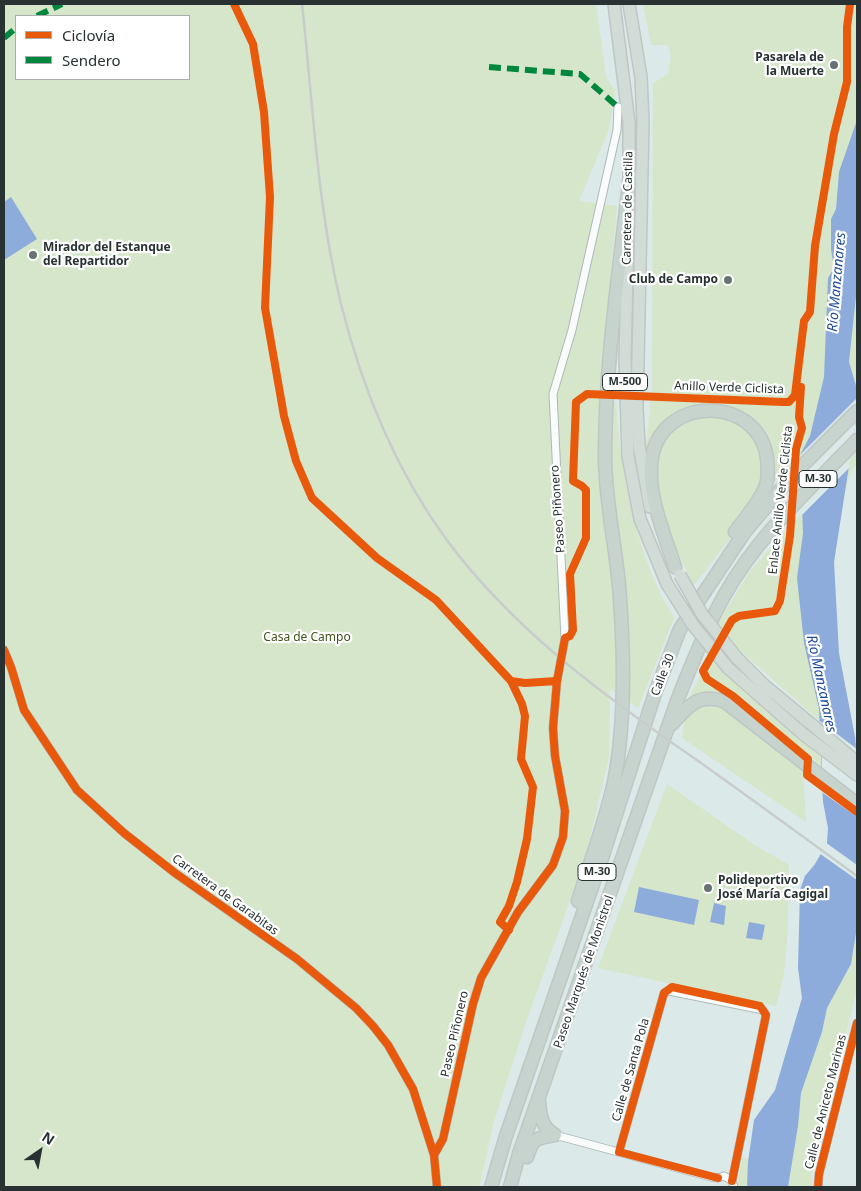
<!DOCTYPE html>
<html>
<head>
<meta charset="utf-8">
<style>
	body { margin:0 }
	#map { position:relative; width:861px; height:1191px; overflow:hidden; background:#dbe9e8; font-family:"Noto Sans",sans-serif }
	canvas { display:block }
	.frame { position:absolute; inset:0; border:5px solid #283232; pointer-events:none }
	.legend { position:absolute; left:15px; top:15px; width:175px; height:65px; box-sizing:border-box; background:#fff; border:1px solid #a9adad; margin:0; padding:6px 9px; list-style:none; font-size:15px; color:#283232 }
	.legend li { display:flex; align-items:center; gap:10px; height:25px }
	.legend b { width:25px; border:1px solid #a9adad }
	.north { position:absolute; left:15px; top:1126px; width:50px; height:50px; -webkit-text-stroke:4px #fff; paint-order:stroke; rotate:33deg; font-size:14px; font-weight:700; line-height:20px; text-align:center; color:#283232 }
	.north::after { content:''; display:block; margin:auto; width:18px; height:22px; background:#283232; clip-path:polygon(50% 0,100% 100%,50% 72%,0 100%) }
</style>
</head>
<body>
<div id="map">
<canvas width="861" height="1191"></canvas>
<div class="frame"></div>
<ul class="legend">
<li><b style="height:6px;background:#e8590c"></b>Ciclovía</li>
<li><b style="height:6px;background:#00873e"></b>Sendero</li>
</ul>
<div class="north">N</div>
</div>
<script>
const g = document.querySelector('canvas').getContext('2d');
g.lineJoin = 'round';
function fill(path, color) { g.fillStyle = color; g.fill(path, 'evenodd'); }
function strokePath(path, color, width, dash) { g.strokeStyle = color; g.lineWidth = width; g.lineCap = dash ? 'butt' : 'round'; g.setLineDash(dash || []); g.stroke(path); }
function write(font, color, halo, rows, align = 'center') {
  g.font = font + ' "Noto Sans",sans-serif'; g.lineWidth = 4.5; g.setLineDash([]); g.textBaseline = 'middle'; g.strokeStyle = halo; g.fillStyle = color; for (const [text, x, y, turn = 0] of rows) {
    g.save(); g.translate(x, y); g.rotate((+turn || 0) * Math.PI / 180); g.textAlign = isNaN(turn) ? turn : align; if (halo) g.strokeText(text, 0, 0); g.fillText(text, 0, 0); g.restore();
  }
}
fill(new Path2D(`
	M4 4H596L606 77 615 91 609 129 579 201 617 206 604 349 602 401 616 402C621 476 635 554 674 618L638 708 610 689 609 756 586 856 526 1022 494 1121 479 1187H4ZM16 16H189V79H16Z
	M643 4H857V398L779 476 693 586 668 530 646 446 652 387 653 83 668 74 671 56 668 45H651Z
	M857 451V463L849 476 840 512 832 566 837 643 857 749 820 721 736 647 718 623 750 571Z
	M709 658 821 757 822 767 744 699 714 693 689 698Z
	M718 706 737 717 803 770 806 822 682 738C684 711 691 707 718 706Z
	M667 784 756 846 789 865C787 912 791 960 776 1006L598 968Z
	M857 927V988L829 1106 812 1161 811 1187H737L742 1158 792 1163 801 1093 822 1032 827 1008 851 964Z`), '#d5e6ca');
fill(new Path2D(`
	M857 120V287L849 362 857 389V415L834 562 839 653 855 737 857 758V927L851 964 827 1008 822 1032 801 1093 798 1126 788 1187H747L748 1162 754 1120 775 1090 802 998 798 968 800 890 805 876 815 864 827 843 828 828 823 802 819 709 804 643 797 578 803 533 800 455 810 436 824 377 828 278 834 268 831 249V219L836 209 839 172Z
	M11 197 37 239 4 260V202Z
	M639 887 699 900 694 925 634 912Z
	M714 903 726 906 724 925 710 922Z
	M749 922 765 925 762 940 746 938Z`), '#8dacdb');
fill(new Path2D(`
	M857 398V415L849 468 802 515 800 455Z
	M820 721 857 749V817L823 793Z
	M825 842 857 865V880L819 853Z`), '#dbe9e8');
const minor = new Path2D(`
	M4 650 11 667 24 710 77 790 124 833 175 873 297 959 356 1008 373 1026 388 1045 413 1089 434 1155
	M555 1135 711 1177 718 1178 724 1176 732 1181
	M619 1152 664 993 669 991 763 1010 766 1015 732 1181 734 1187
	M437 1187 434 1155 443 1139 473 1004 481 978 518 912 553 865 563 837 565 811 555 756 553 728 557 681 565 638 553 394 572 330 617 130 618 107
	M818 1187 819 1174 857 1023`);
const trunk = new Path2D(`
	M614 4 629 123V184
	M629 4 641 77 643 122 637 409 639 445 650 507
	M628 232 625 359 628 456 640 519 667 584
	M737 658 764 685 857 762
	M728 668 803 734 857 775`);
const motorway = new Path2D(`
	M675 567C664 533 646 493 652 457 663 395 758 395 767 458 768 467 769 479 765 488 758 504 745 518 735 532
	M672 724C689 706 697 693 724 701L857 804
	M578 901C590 862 605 823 614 782 625 727 624 654 620 598 617 550 605 503 605 456 605 362 620 267 630 174
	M539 1101C540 1117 542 1127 555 1135
	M527 1157C533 1138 536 1138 555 1135
	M491 1187 506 1136 602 858 655 693 680 629 744 533 792 476 857 411
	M510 1187 519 1154 677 701C691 665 705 630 724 596 758 535 810 489 857 440`);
strokePath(minor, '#aeb9b8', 9);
strokePath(trunk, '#bfc6c6', 14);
strokePath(motorway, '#bfc6c6', 15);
strokePath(minor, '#fafcfc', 7);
strokePath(trunk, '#d2dcd7', 11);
strokePath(motorway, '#c7d4ce', 12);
strokePath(new Path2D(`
	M302 4C313 103 317 206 341 304 362 388 395 469 446 539 514 631 607 698 701 763 753 800 805 838 857 876`), '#c8cccc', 2.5);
const trunkBridge = new Path2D(`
	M680 575 702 614 737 658
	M667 584 693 625 728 668`);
strokePath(trunkBridge, '#bfc6c6', 14, []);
strokePath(trunkBridge, '#d2dcd7', 11);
strokePath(new Path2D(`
	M37 16 62 4
	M4 38 16 28
	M489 67 580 74 618 107`), '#00873e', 6, [12, 6]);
strokePath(new Path2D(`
	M234 4 253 44 264 112 270 197 265 308 267 319 284 416 296 461 312 498 377 558 436 600 511 681 525 683 557 681
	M801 387 799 417 802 428 796 449 790 536 780 601 775 611 739 616 732 620 703 671 707 679 733 696 808 759 807 775 857 812
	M4 650 11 667 24 710 77 790 124 833 175 873 297 959 356 1008 373 1026 388 1045 413 1089 434 1155
	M509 930 500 922 509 906 517 882 527 839 533 787 521 759 525 716 522 704 511 681
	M718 1178 619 1152 664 993 672 987 760 1006 766 1015 732 1181
	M437 1187 434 1155 443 1139 473 1004 481 978 518 912 553 865 563 837 565 811 555 756 553 728 557 681 565 638 570 636 573 630 570 574 586 538V490L582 486 573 481 576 402 587 394 783 402H789L795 395 804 321 810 312 815 246 834 134 847 82V27L850 4
	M818 1187 819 1174 857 1023`), '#e8590c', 8);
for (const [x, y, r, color] of [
	[834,65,5,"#677272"],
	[33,255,5,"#677272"],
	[728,280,5,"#677272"],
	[708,888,5,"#677272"]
]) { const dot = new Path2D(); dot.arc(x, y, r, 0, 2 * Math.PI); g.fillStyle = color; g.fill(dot); strokePath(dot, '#fff', 2); }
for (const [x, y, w] of [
	[625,382,45],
	[818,479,38],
	[597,872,38]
]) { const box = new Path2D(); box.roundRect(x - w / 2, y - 8.5, w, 17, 4); g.fillStyle = '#fff'; g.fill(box); strokePath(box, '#283232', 1); }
write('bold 11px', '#283232', null, [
	["M-500",625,382],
	["M-30",818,479],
	["M-30",597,872]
]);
write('bold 12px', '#283232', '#fff', [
	["Pasarela de",824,58],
	["la Muerte",824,72],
	["Mirador del Estanque",43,248,"left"],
	["del Repartidor",43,262,"left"],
	["Club de Campo",718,280],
	["Polideportivo",718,881,"left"],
	["José María Cagigal",718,895,"left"]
], 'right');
write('12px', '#283232', '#fff', [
	["Carretera de Castilla",628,208,-89],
	["Anillo Verde Ciclista",729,388,2],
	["Enlace Anillo Verde Ciclista",781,500,-84],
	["Paseo Piñonero",558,509,-94],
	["Calle 30",663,675,-69],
	["Carretera de Garabitas",225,895,36],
	["Paseo Marqués de Monistrol",584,972,-71],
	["Paseo Piñonero",455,1034,-77],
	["Calle de Santa Pola",631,1070,-74],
	["Calle de Aniceto Marinas",826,1102,-76]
]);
write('12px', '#42541c', '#fff', [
	["Casa de Campo",307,638]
]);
write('italic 14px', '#204b9b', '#fff', [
	["Río Manzanares",837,282,-85],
	["Río Manzanares",821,684,78]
]);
</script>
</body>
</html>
